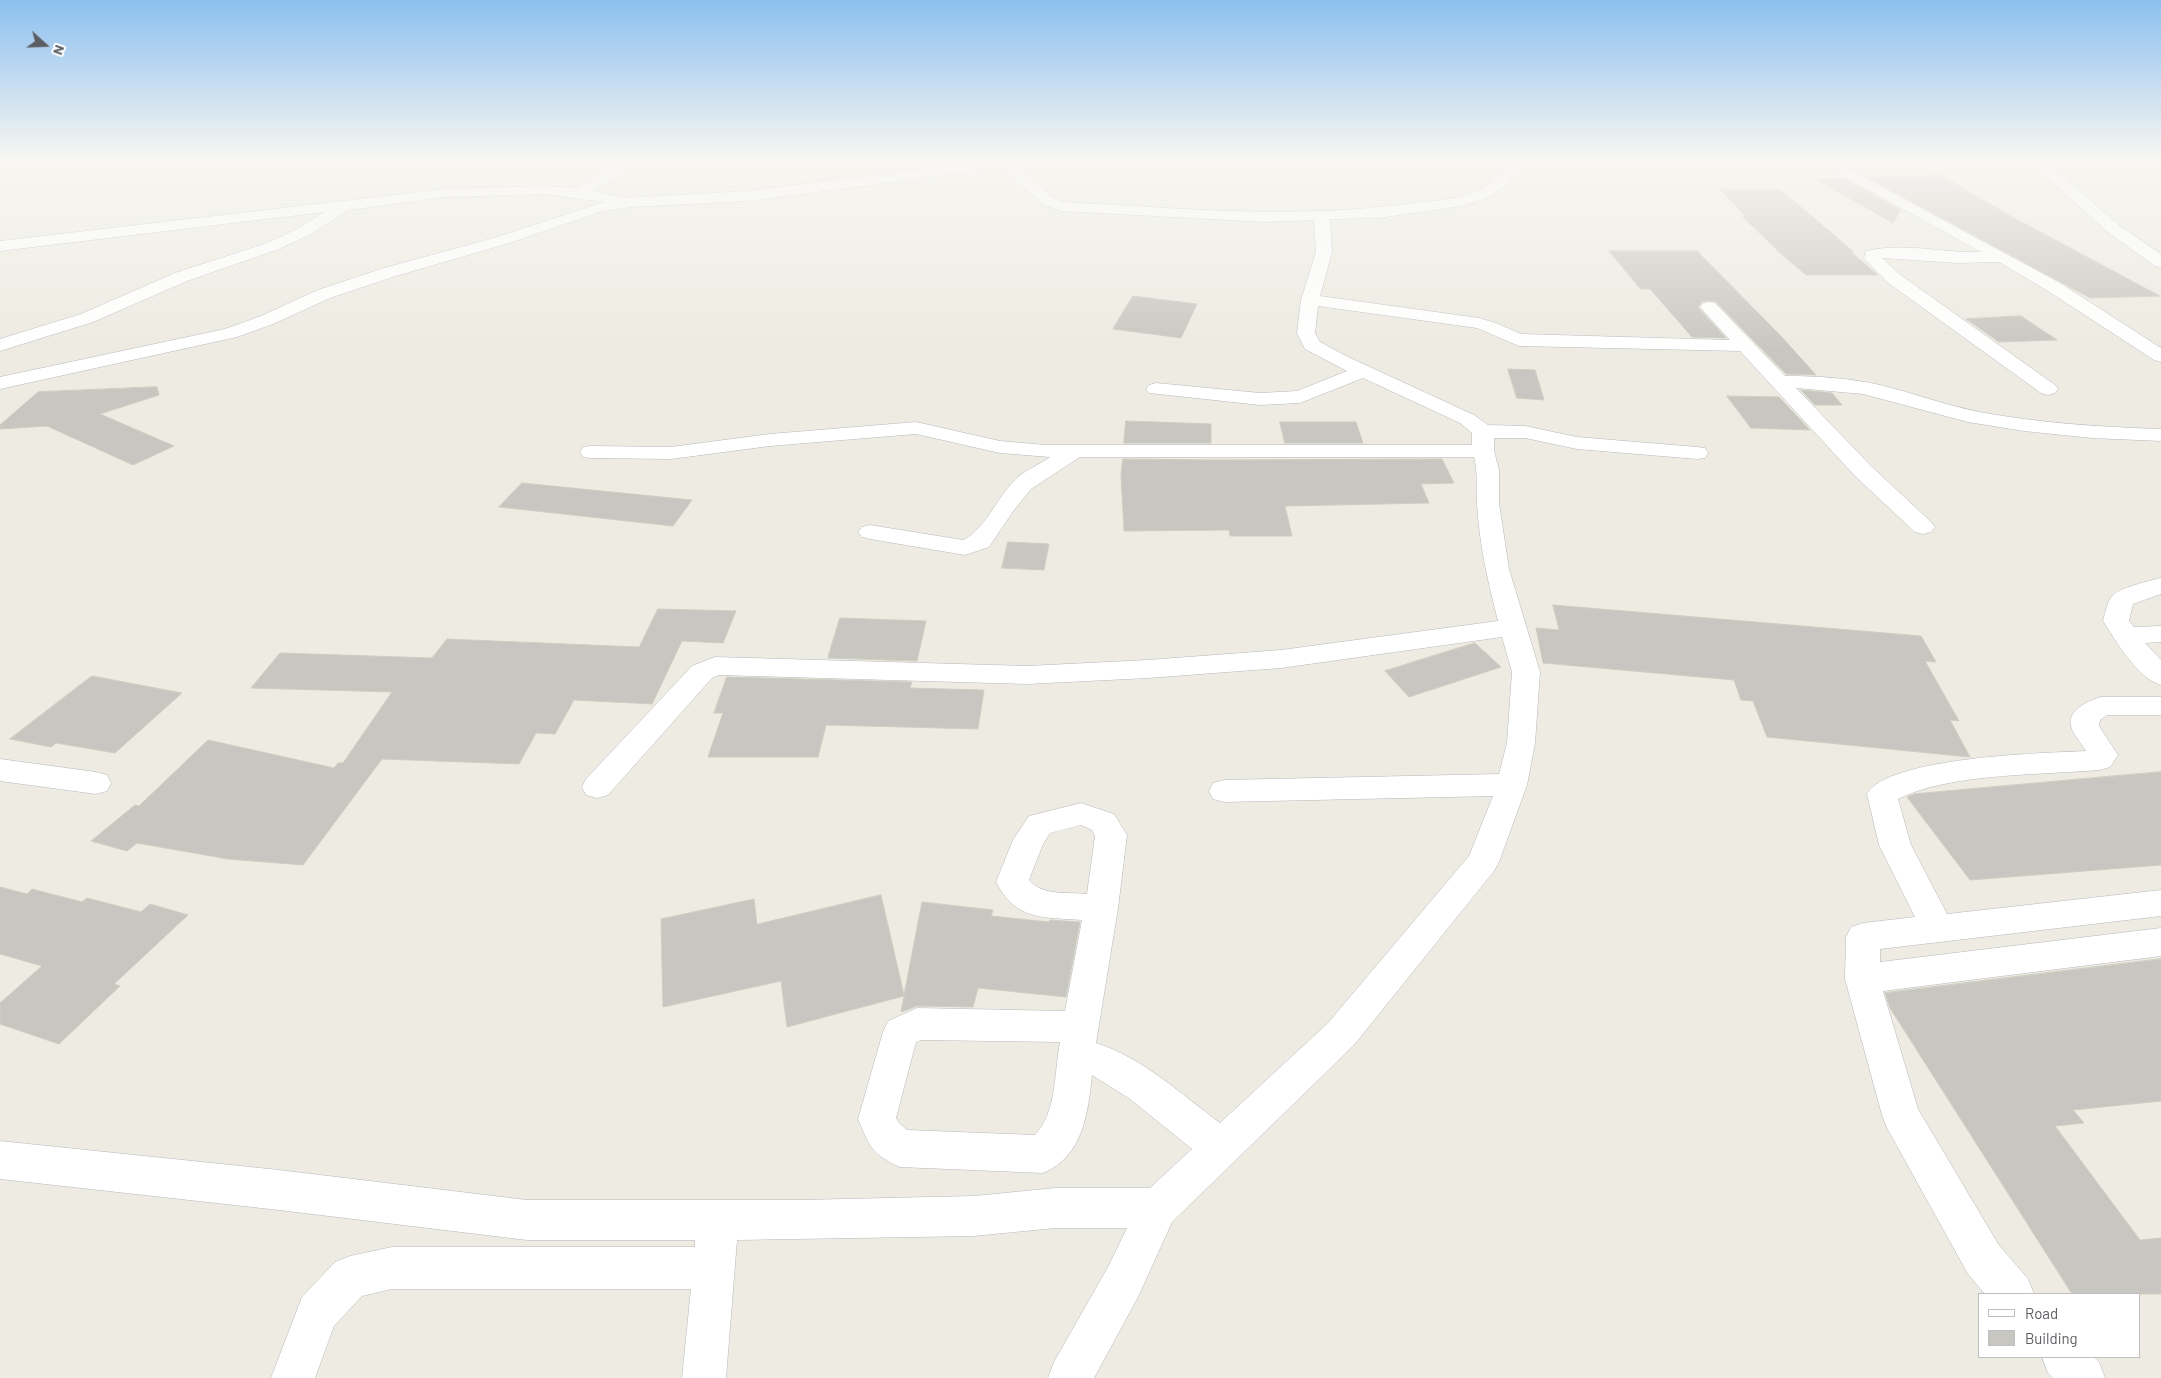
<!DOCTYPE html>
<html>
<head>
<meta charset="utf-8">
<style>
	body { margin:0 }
	#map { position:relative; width:2161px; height:1378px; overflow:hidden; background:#edebe2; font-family:Barlow,sans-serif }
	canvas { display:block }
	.legend { position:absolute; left:1978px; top:1293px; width:162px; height:65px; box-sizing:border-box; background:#fff; border:1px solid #bdbfc0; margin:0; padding:6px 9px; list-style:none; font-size:15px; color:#5b5e62 }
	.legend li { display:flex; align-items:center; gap:10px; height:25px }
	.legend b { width:25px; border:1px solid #bdbfc0 }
	.north { position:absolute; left:20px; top:20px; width:50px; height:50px; -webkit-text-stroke:4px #fff; paint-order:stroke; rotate:110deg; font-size:14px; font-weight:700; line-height:20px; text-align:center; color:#5b5e62 }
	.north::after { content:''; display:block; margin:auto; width:18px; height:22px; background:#5b5e62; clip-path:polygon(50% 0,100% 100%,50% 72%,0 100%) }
</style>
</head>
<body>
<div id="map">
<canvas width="2161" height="1378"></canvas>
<ul class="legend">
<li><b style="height:6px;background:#fff"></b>Road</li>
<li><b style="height:14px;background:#c8c6c0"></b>Building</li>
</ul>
<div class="north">N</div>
</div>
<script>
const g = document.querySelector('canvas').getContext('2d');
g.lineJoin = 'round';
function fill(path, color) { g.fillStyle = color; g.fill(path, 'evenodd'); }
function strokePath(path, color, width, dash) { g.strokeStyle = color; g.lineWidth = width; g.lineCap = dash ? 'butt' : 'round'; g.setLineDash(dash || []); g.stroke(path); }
const building = new Path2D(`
	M1941 175 2009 215 2160 296 2090 298 1868 178Z
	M1844 178 1901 210 1893 223 1815 179Z
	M1720 189 1781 190 1854 252H1851L1878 275H1806L1779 252 1742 216H1745Z
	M1609 251H1697L1781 336 1816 375 1786 374 1715 301H1703L1698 307 1726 338 1692 337 1650 289H1641Z
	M1133 296 1197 304 1181 338 1113 329Z
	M2021 316 2057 340 1999 342 1966 319Z
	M1508 369 1535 370 1544 400 1517 398Z
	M157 387 159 395 100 414 174 446 133 465 47 426 0 429V425L38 392Z
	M1801 390 1832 393 1842 405H1815Z
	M1727 396 1779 397 1810 430 1751 428Z
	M1126 421 1211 424V443H1124Z
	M1280 422H1356L1363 443H1285Z
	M1123 459 1218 460 1442 459 1454 483 1421 484 1429 503 1285 506 1292 536H1230L1229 530 1124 531 1121 475Z
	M522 483 692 500 673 526 499 507Z
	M1008 542 1049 544 1044 570 1002 568Z
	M1553 605 1921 636 1936 662 1925 661 1959 721 1950 720 1970 757 1767 737 1753 701 1741 700 1734 680 1543 663 1536 628 1559 630Z
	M658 609 736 611 723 643 682 641 652 704 574 700 555 734 536 733 519 764 382 759 303 865 228 859 137 843 127 851 91 841 135 805 139 806 208 740 334 768 338 763H343L392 692 251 688 280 653 432 658 447 639 639 647Z
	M840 618 926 621 917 661 828 658Z
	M1475 643 1501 667 1409 697 1385 671Z
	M92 676 182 693 115 753 56 743 51 747 10 739Z
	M727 677 912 682 910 688 984 690 978 729 826 725 818 757H708L723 713H714Z
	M2161 772V865L1970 880 1907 797 1914 794Z
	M0 887 27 894 32 889 82 902 87 898 141 912 150 904 188 915 114 984 120 986 59 1044 0 1024V1003L42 966 0 954Z
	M881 895 904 995 922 902 993 910 991 916 1049 922 1050 920 1080 922 1066 997 978 988 973 1007 917 1006 901 1012 904 996 787 1027 781 981 663 1007 661 919 754 899 757 924Z
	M2161 959V1101L2073 1110 2084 1123 2055 1126 2140 1240 2161 1238V1294H2072L1890 1008 1885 993Z`);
fill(building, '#c8c6c0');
strokePath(building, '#d1cdc1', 1);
const minor = new Path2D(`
	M629 158H647L593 191 625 198 748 191 992 160 991 158H1016L1012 163 1052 197 1063 202C1179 208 1297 220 1413 203 1432 201 1454 200 1473 193 1490 186 1504 171 1517 158H1533L1504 187 1484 199 1461 206 1379 218 1330 219 1332 252 1320 296 1479 318 1496 323 1521 334 1730 340 1700 307 1703 303 1709 302 1715 303 1785 376C1816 376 1849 378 1880 385 1913 393 1945 405 1979 412 2039 423 2100 427 2161 429V441L2092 438 2024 431 1968 422 1863 394 1796 388 1871 466 1931 522 1935 527 1931 532 1923 534 1915 532 1855 476 1740 351 1519 346 1477 328 1318 306 1315 333 1320 342 1346 356 1474 415 1488 425 1525 426 1577 437 1697 447 1705 448 1708 453 1705 458 1697 459 1577 449 1525 438H1494V451L1499 470V503L1509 569 1540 672 1535 743 1527 785 1499 862 1494 871 1354 1045 1172 1222 1138 1297 1094 1378H1048L1054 1362 1108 1267 1127 1228H1055L974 1236 737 1240 726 1378H682L691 1289H392L362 1296 334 1326 315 1378H271L302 1297 335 1262 350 1256 392 1247H695V1240H527L279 1210 0 1179V1141L279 1170 527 1200H800L974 1196 1055 1188H1150L1192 1149 1130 1099 1092 1075C1088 1113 1083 1157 1043 1173L900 1167C872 1155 869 1145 858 1119L883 1032 888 1021 917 1008 1065 1011 1082 920C1043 917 1016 921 996 882L1013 840 1029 816 1081 803 1114 814 1127 835 1118 908 1096 1043C1143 1058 1181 1094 1220 1123L1328 1023 1469 856 1493 796 1224 802 1213 799 1209 791 1213 783 1224 780 1499 774 1507 743 1512 672 1502 637 1281 668 1148 678 1027 684 719 675 712 678 608 795 597 798 586 795 582 787 586 779 692 666 715 657 1027 666 1148 660 1281 650 1498 621C1488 582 1479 543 1477 503 1476 487 1478 473 1474 457H1080L1031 489 1014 510 989 547 965 555 870 539 862 537 858 532 862 527 870 525 963 540C982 533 998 497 1014 481 1023 471 1039 465 1050 457L1000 453 916 434 770 446 671 459 591 458 583 457 580 452 583 447 591 446 671 447 770 434 916 422 1000 441 1046 445H1472V433L1460 423 1363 378 1300 403 1260 405 1149 393 1146 389 1149 385 1156 383 1260 393 1297 391 1347 371 1305 349 1297 333 1301 300 1316 252 1314 220 1265 222 1060 211 1042 203 1001 168 748 201 632 207 603 211 506 244 396 276 330 298 273 324 237 337 0 389V377L225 329 261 316 318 290 384 268 494 238 604 202 545 194 446 197 348 210 311 234 279 249 187 281 93 322 0 351V339L81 314 175 273 267 243 299 228 324 212 0 251V241L446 189 545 186 576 188ZM1081 825 1092 830 1095 836 1087 894C1068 892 1042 896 1029 880L1043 844 1050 833ZM921 1040 1060 1042C1054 1073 1057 1112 1035 1135L907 1130 899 1123 896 1118 916 1042Z
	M1811 158H1966L1959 162 1887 164 1837 163 2060 283 2161 348V362L2154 360 2048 291 1999 262 1957 263 1882 258 1899 274 2055 385 2058 389 2055 393 2048 395 2041 393 1887 282 1864 258 1866 251C1903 242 1943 253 1981 252Z
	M2025 158H2041L2121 227 2161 254V267L2155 266 2109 233Z
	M2161 578V594L2133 604 2129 621 2134 627 2161 626V642L2145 643 2161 660V685C2137 678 2117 642 2103 621 2105 614 2107 601 2113 595 2122 587 2149 581 2161 578Z
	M2101 697H2161V715H2107L2100 720 2099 726 2118 755 2110 767 2100 770C2042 775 1949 773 1898 799L1911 845 1947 914 2161 890V916L1880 949V962L2161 928V956L1883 991 1918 1109 1998 1244 2028 1279 2034 1294H1985L1968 1274 1887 1128 1882 1115 1845 979 1846 937 1851 927 1863 923 1915 917 1879 845 1867 794C1888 757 2043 753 2086 751 2081 743 2073 734 2071 726 2067 710 2090 700 2101 697Z
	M0 759 96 772 107 775 111 783 107 791 96 794 0 781Z
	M2042 1357H2094L2099 1362 2105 1378H2053L2048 1373Z`);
strokePath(minor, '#b5b8bc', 1);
fill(minor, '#fff');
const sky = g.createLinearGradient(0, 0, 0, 351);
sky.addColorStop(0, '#8dc0ef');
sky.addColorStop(0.45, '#f7f6f2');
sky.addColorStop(1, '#f7f6f200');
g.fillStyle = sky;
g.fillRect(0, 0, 2161, 351);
</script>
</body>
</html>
